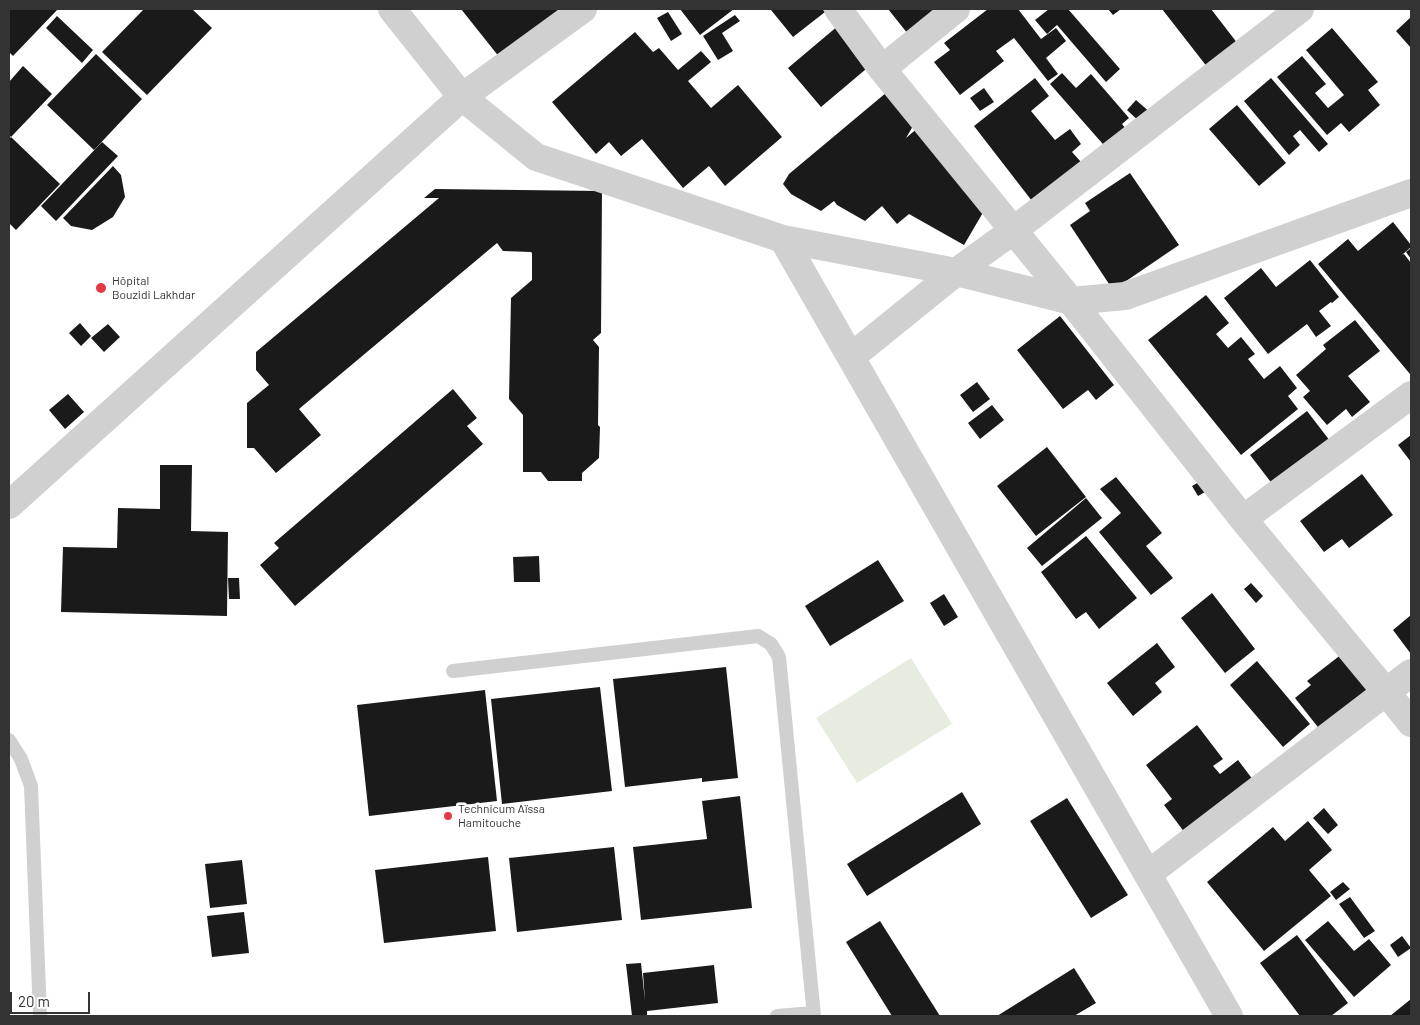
<!DOCTYPE html>
<html>
<head>
<meta charset="utf-8">
<style>
	body { margin:0 }
	#map { position:relative; width:1420px; height:1025px; overflow:hidden; background:#fff; font-family:Barlow,sans-serif }
	canvas { display:block }
	.frame { position:absolute; inset:0; border:10px solid #333; pointer-events:none }
	.scale { position:absolute; left:10px; top:992px; width:80px; height:22px; box-sizing:border-box; border:2px solid #333; border-top:0; padding-left:6px; font-size:15px; line-height:18px; white-space:nowrap; color:#333; -webkit-text-stroke:4px #fff; paint-order:stroke }
</style>
</head>
<body>
<div id="map">
<canvas width="1420" height="1025"></canvas>
<div class="frame"></div>
<div class="scale">20 m</div>
</div>
<script>
const g = document.querySelector('canvas').getContext('2d');
g.lineJoin = 'round';
function fill(path, color) { g.fillStyle = color; g.fill(path, 'evenodd'); }
function strokePath(path, color, width, dash) { g.strokeStyle = color; g.lineWidth = width; g.lineCap = dash ? 'butt' : 'round'; g.setLineDash(dash || []); g.stroke(path); }
function write(font, color, halo, rows, align = 'center') {
  g.font = font + ' Barlow,sans-serif'; g.lineWidth = 5; g.setLineDash([]); g.textBaseline = 'middle'; g.strokeStyle = halo; g.fillStyle = color; for (const [text, x, y, turn = 0] of rows) {
    g.save(); g.translate(x, y); g.rotate((+turn || 0) * Math.PI / 180); g.textAlign = isNaN(turn) ? turn : align; if (halo) g.strokeText(text, 0, 0); g.fillText(text, 0, 0); g.restore();
  }
}
fill(new Path2D(`
	M911 658 952 724 857 783 816 718Z`), '#e6ecdf');
fill(new Path2D(`
	M9 9H58L13 56 9 52Z
	M144 9H192L212 28 147 95 102 52Z
	M461 9H563L500 58Z
	M680 9H734L700 35Z
	M773 9H822L825 12 793 37 771 10Z
	M888 9H941L908 34Z
	M988 9H1018L1041 39 1056 28 1066 41 1046 58 1058 74 1048 81 1014 38 996 51 1004 61 960 95 934 62 950 50 944 43Z
	M1049 9H1068L1120 69 1106 82 1057 25 1047 34 1035 20Z
	M1108 9H1121L1113 15Z
	M1162 9H1211L1238 44 1208 68Z
	M668 12 682 34 671 41 657 18Z
	M735 15 740 21 722 33 733 51 718 60 703 36Z
	M57 16 93 50 82 63 46 28Z
	M1411 17V48L1396 31Z
	M839 25 872 64 821 107 788 68Z
	M1332 28 1378 82 1368 90 1380 105 1349 132 1341 123 1327 135 1277 77 1302 56 1326 84 1315 93 1328 108 1344 95 1306 50Z
	M635 32 653 52 659 48 678 70 701 51 711 62 688 81 711 108 738 85 782 137 725 186 709 166 683 188 642 139 621 156 609 142 596 154 552 102Z
	M96 54 142 99 94 150 47 105Z
	M23 66 52 94 11 137 9 135V82Z
	M1062 73 1076 88 1091 74 1129 118 1122 124 1129 133 1109 151 1050 84Z
	M1035 78 1049 96 1031 111 1055 140 1070 129 1081 144 1072 152 1081 162 1032 201 974 126Z
	M1271 78 1328 144 1319 152 1300 130 1293 136 1300 145 1289 155 1244 101Z
	M893 87 920 114 906 138 927 120 988 204 964 245 909 214 897 224 882 206 865 221 837 205 834 201 821 211 791 194 783 184 789 174Z
	M984 88 994 102 980 111 970 98Z
	M1136 100 1152 114 1143 125 1127 110Z
	M1237 105 1286 163 1259 186 1209 129Z
	M11 137 60 184 16 230 9 223V139Z
	M102 142 118 156 56 221 41 206Z
	M113 166 121 175 125 197 113 217 92 230 71 226 63 218Z
	M1130 173 1179 245 1113 290 1070 225 1090 211 1085 203Z
	M435 189 602 191 601 333 593 340 599 347 598 425 600 427 599 458 582 473V481H548L541 472H523V415L509 399 511 298 532 280V253L531 252 503 251 497 243 299 409 321 435 276 473 254 448H247V403L269 385 256 370V352L439 198H424Z
	M1393 222 1411 245V247L1402 255 1404 254 1411 263V372L1410 374 1318 264 1348 239 1358 251Z
	M1411 248V259L1406 252Z
	M1310 260 1339 297 1332 303 1331 302 1319 311 1331 326 1316 337 1307 324 1268 354 1224 298 1261 268 1276 287Z
	M1206 295 1229 323 1216 334 1228 348 1241 337 1255 354 1248 359 1264 379 1280 366 1297 388 1288 396 1298 409 1241 455 1148 340Z
	M1060 316 1114 385 1096 400 1088 390 1063 409 1017 350Z
	M1355 320 1380 351 1348 376 1370 402 1352 417 1346 409 1327 425 1303 397 1310 391 1296 375 1326 349 1323 345Z
	M80 323 91 336 81 346 69 333Z
	M108 324 120 337 104 352 91 338Z
	M977 382 990 399 973 412 960 395Z
	M453 389 477 418 467 426 483 444 295 606 260 565 279 548 274 543Z
	M68 394 84 412 65 429 49 410Z
	M992 405 1004 420 980 439 968 423Z
	M1307 411 1337 450 1280 494 1250 455Z
	M1411 435V462L1398 445Z
	M1047 447 1086 497 1036 536 997 486Z
	M160 465H192L191 531 228 532 227 616 61 612 63 547 117 548 118 508 160 509Z
	M1362 474 1393 515 1349 548 1342 539 1324 552 1300 521Z
	M1116 477 1162 533 1146 546 1173 578 1151 595 1099 532 1121 513 1100 489Z
	M1206 478 1212 488 1198 496 1192 486Z
	M1086 498 1102 518 1042 566 1027 548Z
	M1086 536 1137 598 1099 629 1086 612 1076 619 1041 572Z
	M539 556 540 582H514L513 557Z
	M878 560 904 601 830 646 805 606Z
	M228 578H239L240 599H229Z
	M1251 583 1263 596 1256 603 1244 589Z
	M1212 593 1255 649 1225 673 1181 618Z
	M944 594 958 617 944 626 930 603Z
	M1411 615V654L1393 630Z
	M1157 643 1175 667 1155 683 1162 692 1133 716 1107 683Z
	M1351 647 1380 685 1321 731 1295 698 1311 685 1307 681Z
	M1257 661 1310 724 1283 747 1230 685Z
	M726 667 738 778 702 782V778L625 787 613 679Z
	M600 687 612 791 502 804 491 699Z
	M485 690 497 801 369 816 357 705Z
	M1197 725 1223 759 1213 766 1220 774 1238 760 1260 789 1191 841 1164 805 1172 799 1146 765Z
	M962 792 981 824 867 896 847 864Z
	M740 796 752 908 641 920 633 847 707 839 702 801Z
	M1067 798 1128 895 1091 918 1030 821Z
	M1324 808 1338 825 1328 834 1313 818Z
	M1308 821 1332 850 1309 870 1331 896 1264 951 1207 882 1273 827 1285 841Z
	M614 847 622 920 517 932 509 858Z
	M488 857 496 931 384 943 375 870Z
	M242 860 247 904 210 908 205 864Z
	M1343 882 1350 889 1336 900 1330 892Z
	M1350 897 1375 931 1364 938 1339 904Z
	M244 912 249 953 212 957 207 916Z
	M880 921 940 1016H892L846 942Z
	M1328 921 1354 951 1369 939 1391 965 1354 997 1305 940Z
	M1297 935 1348 1003 1331 1016H1300L1260 963Z
	M1402 936 1411 948 1398 957 1390 945Z
	M641 963 645 1001 643 973 714 965 718 1003 647 1011V1016H632L626 964Z
	M1074 968 1096 1003 1074 1016H997Z
	M1411 999V1016H1390Z`), '#1a1a1a');
strokePath(new Path2D(`
	M453 671 758 636 771 644 779 657 814 1016
	M9 740 21 759 31 786 40 1016
	M777 1016 813 1013`), '#d0d0d0', 14);
strokePath(new Path2D(`
	M583 9 462 97 536 157 783 239 1229 1016
	M838 9 882 69 956 9
	M882 69 1071 301 1243 519
	M783 239 956 272 851 357
	M956 272 1071 301 1125 296 1411 193
	M956 272 1014 230 1300 9
	M1411 673 1386 692 1411 723
	M1148 874 1386 692 1243 519 1411 395`), '#d0d0d0', 28);
strokePath(new Path2D(`
	M9 505 462 97 392 9`), '#d0d0d0', 28);
for (const [x, y, r, color] of [
	[101,288,6,"#e63946"],
	[448,816,5,"#e63946"]
]) { const dot = new Path2D(); dot.arc(x, y, r, 0, 2 * Math.PI); g.fillStyle = color; g.fill(dot); strokePath(dot, '#fff', 2); }
write('12px', '#333', '#fff', [
	["Hôpital",112,281],
	["Bouzidi Lakhdar",112,295],
	["Technicum Aïssa",458,809],
	["Hamitouche",458,823]
], 'left');
</script>
</body>
</html>
